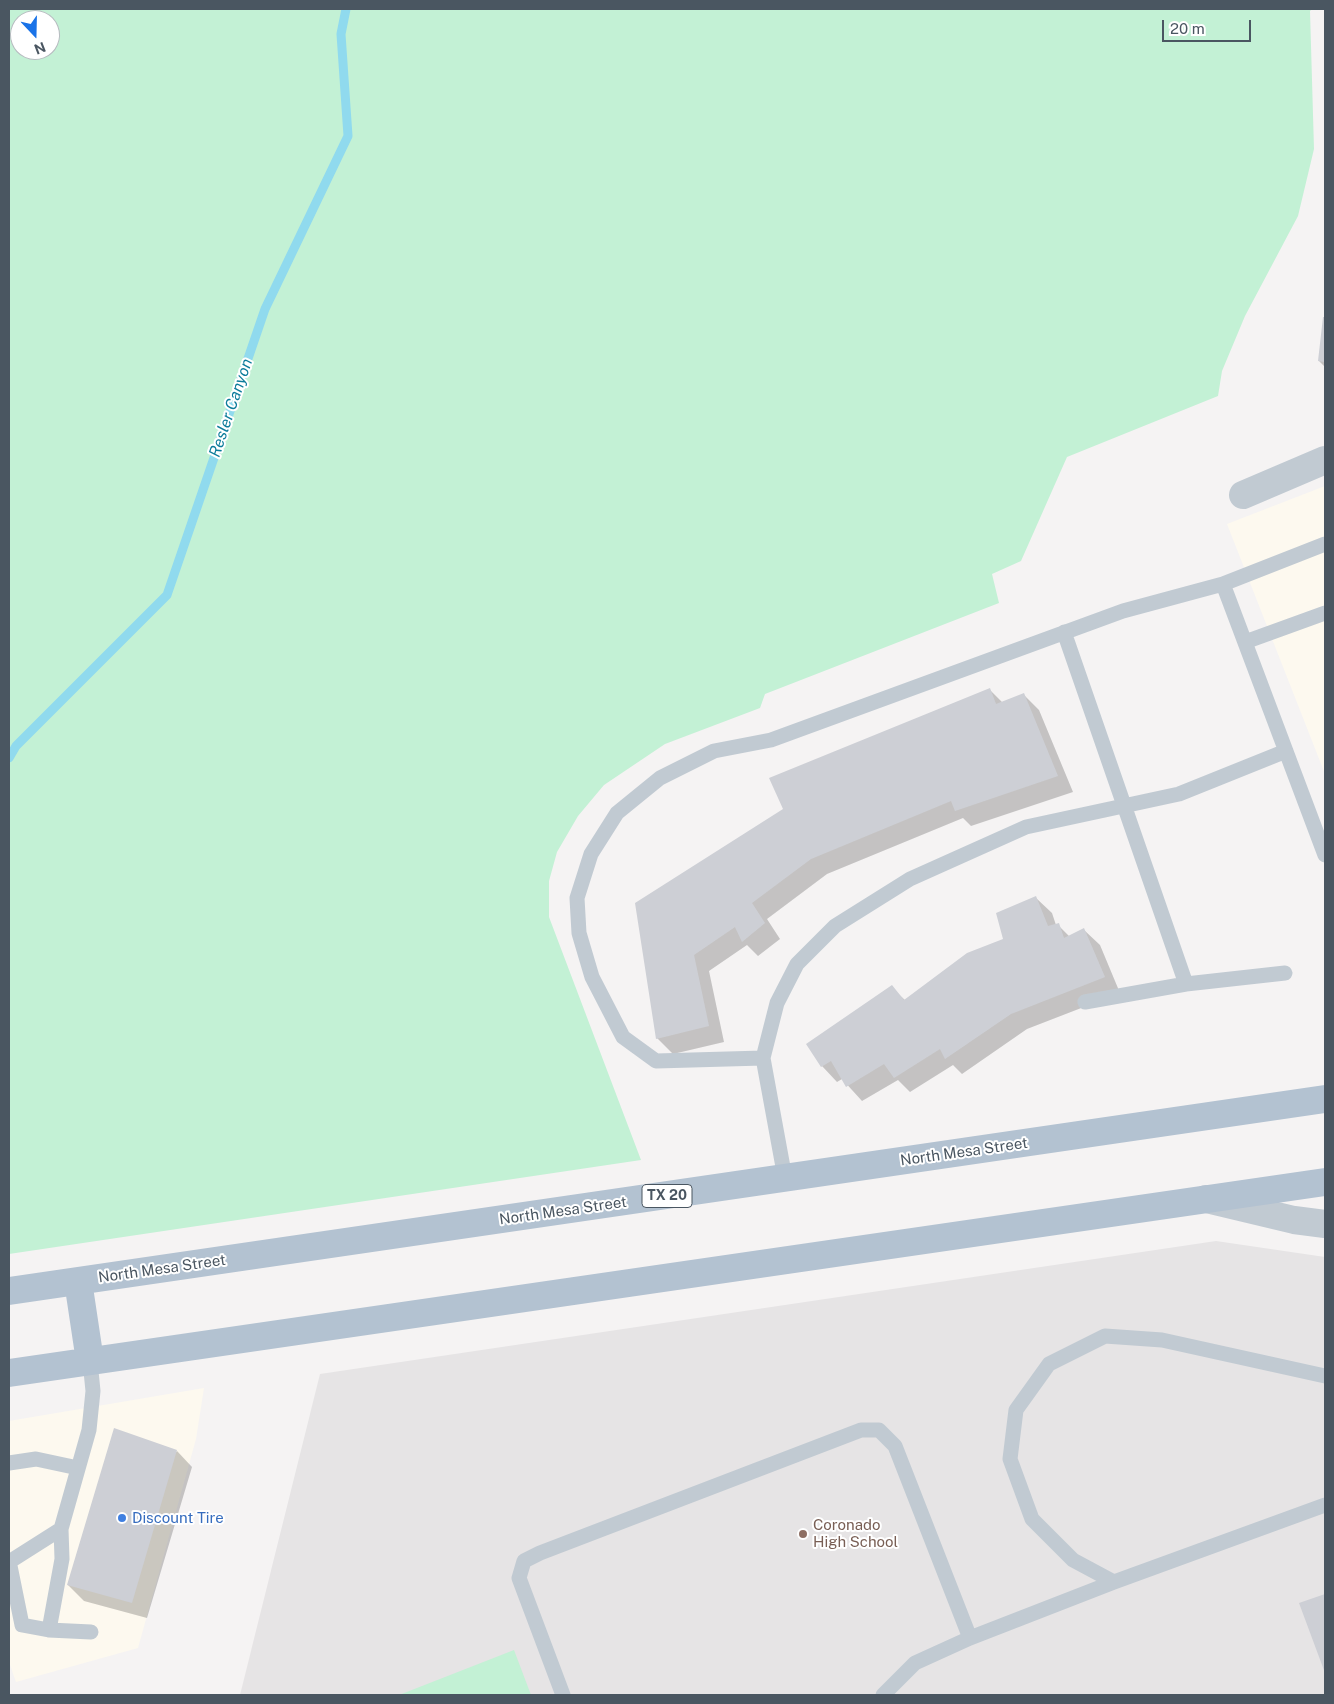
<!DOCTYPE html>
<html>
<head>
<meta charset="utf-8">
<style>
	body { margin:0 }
	#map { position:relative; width:1334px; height:1704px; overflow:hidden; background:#f5f3f3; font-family:"Public Sans",sans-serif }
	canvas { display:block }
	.frame { position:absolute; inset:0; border:10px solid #4a5661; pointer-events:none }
	.north { position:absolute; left:10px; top:10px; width:50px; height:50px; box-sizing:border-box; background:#fff; border:1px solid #b7bbc0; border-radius:50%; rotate:159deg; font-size:14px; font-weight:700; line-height:20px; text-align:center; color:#4a5661 }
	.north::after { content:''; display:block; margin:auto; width:18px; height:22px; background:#1a73e8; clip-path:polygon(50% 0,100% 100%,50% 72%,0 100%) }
	.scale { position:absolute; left:1162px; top:20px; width:89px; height:22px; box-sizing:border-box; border:2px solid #4a5661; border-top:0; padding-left:6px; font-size:15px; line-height:18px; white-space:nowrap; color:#4a5661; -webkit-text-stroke:4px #fff; paint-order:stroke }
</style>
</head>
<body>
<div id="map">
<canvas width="1334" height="1704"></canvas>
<div class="frame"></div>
<div class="north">N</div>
<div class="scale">20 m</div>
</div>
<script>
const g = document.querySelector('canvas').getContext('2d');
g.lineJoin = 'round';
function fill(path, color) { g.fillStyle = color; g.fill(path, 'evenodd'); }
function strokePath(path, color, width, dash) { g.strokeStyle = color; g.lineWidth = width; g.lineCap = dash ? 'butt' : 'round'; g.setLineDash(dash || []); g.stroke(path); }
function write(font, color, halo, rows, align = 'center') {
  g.font = font + ' "Public Sans",sans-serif'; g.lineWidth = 4; g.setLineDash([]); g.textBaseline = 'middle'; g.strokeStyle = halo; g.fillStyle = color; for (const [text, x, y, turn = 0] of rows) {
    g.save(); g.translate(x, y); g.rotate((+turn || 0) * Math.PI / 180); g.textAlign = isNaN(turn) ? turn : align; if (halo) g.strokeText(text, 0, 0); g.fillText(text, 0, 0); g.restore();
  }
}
fill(new Path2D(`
	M1325 486V774L1227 524Z
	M204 1388 196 1439 138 1648 16 1682 9 1662V1421Z`), '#fdf9ef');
fill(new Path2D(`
	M1216 1241 1325 1257V1695H240L320 1374Z`), '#e6e4e5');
fill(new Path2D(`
	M9 9H1312L1310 11 1314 149 1298 216 1245 316 1222 371 1218 396 1067 457 1021 561 992 574 999 603 765 694 760 708 665 744 604 785 578 816 557 852 549 881V917L641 1160 9 1254ZM20 20H50V50H20Z
	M514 1650 531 1695H399Z`), '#c3f1d5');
fill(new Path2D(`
	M1324 318H1325V367L1319 361Z
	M990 690 1003 703 1024 695 1039 710 1073 792 971 826 963 818 827 874 767 919 780 939 758 956 747 945 709 971 724 1042 673 1054 657 1038 636 904Z
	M1036 898 1052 913 1056 925H1058L1070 937 1084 930 1100 945 1120 993 1027 1029 962 1074 953 1065 910 1092 898 1080 862 1101 842 1079 837 1082 822 1066 891 987 906 1001 1004 940Z
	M177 1451 192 1467 147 1618 84 1601 68 1585Z
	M1325 1595V1670L1301 1604Z`), '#0003');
strokePath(new Path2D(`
	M9 758 16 746 167 595 265 309 348 136 341 34 346 9`), '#90daee', 9);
fill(new Path2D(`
	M1323 317H1325V362L1318 361Z
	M990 688 996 704 1024 693 1058 776 955 811 951 801 811 859 752 903 765 923 742 942 735 927 694 955 709 1026 656 1039 635 903 783 809 769 778Z
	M1036 896 1048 926 1059 923 1064 938 1084 928 1105 977 1011 1014 945 1059 940 1049 894 1078 884 1064 846 1087 831 1061 821 1067 806 1044 892 985 904 1000 967 953 1003 939 996 913Z
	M114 1428 177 1450 132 1603 67 1585Z
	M1325 1594V1673L1299 1603Z`), '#cdcfd5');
strokePath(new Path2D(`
	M1223 584 1325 544
	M1064 632 1186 984 1285 973
	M1245 642 1325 613
	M1085 1002 1186 984
	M763 1058 777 1003 797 964 835 926 910 879 1026 827 1179 794 1286 751
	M785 1178 763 1058 656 1061 623 1037 592 977 579 933 577 898 591 854 617 813 660 778 714 751 771 740 1123 611 1223 584 1325 855
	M9 1463 36 1459 78 1468
	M9 1561 22 1625 49 1630 91 1632
	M9 1562 61 1529
	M1114 1582 1073 1560 1032 1519 1010 1459 1016 1410 1049 1364 1105 1336 1162 1340 1325 1376
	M49 1630 62 1559 61 1529 89 1430 93 1391 90 1361
	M563 1695 519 1578 524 1561 540 1553 861 1430H879L895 1446 970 1638
	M883 1695 915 1663 970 1638 1114 1582 1325 1505`), '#c1cad2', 15);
strokePath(new Path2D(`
	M1243 495 1325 460
	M1206 1199 1294 1220 1325 1224`), '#c1cad2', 28);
strokePath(new Path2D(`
	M78 1281 90 1361
	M9 1291 1325 1099
	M9 1373 1325 1182`), '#b3c2d1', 28);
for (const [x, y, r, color] of [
	[122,1518,5,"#3f7fe0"],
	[803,1534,5,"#8d6e63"]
]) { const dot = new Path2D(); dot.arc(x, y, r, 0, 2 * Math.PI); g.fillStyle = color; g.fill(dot); strokePath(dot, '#fff', 2); }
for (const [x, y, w] of [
	[667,1196,50]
]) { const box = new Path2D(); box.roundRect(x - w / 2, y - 11.5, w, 23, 4); g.fillStyle = '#fff'; g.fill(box); strokePath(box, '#4a5661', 1); }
write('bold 14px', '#4a5661', null, [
	["TX 20",667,1196]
]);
write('15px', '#4a5661', '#fff', [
	["North Mesa Street",964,1152,-8],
	["North Mesa Street",563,1211,-8],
	["North Mesa Street",162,1269,-8]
]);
write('15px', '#366cbe', '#fff', [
	["Discount Tire",132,1518]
], 'left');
write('15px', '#785e54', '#fff', [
	["Coronado",813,1525],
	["High School",813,1542]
], 'left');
write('italic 16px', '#0c7c9b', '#fff', [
	["Resler Canyon",231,408,-71]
]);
</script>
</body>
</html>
